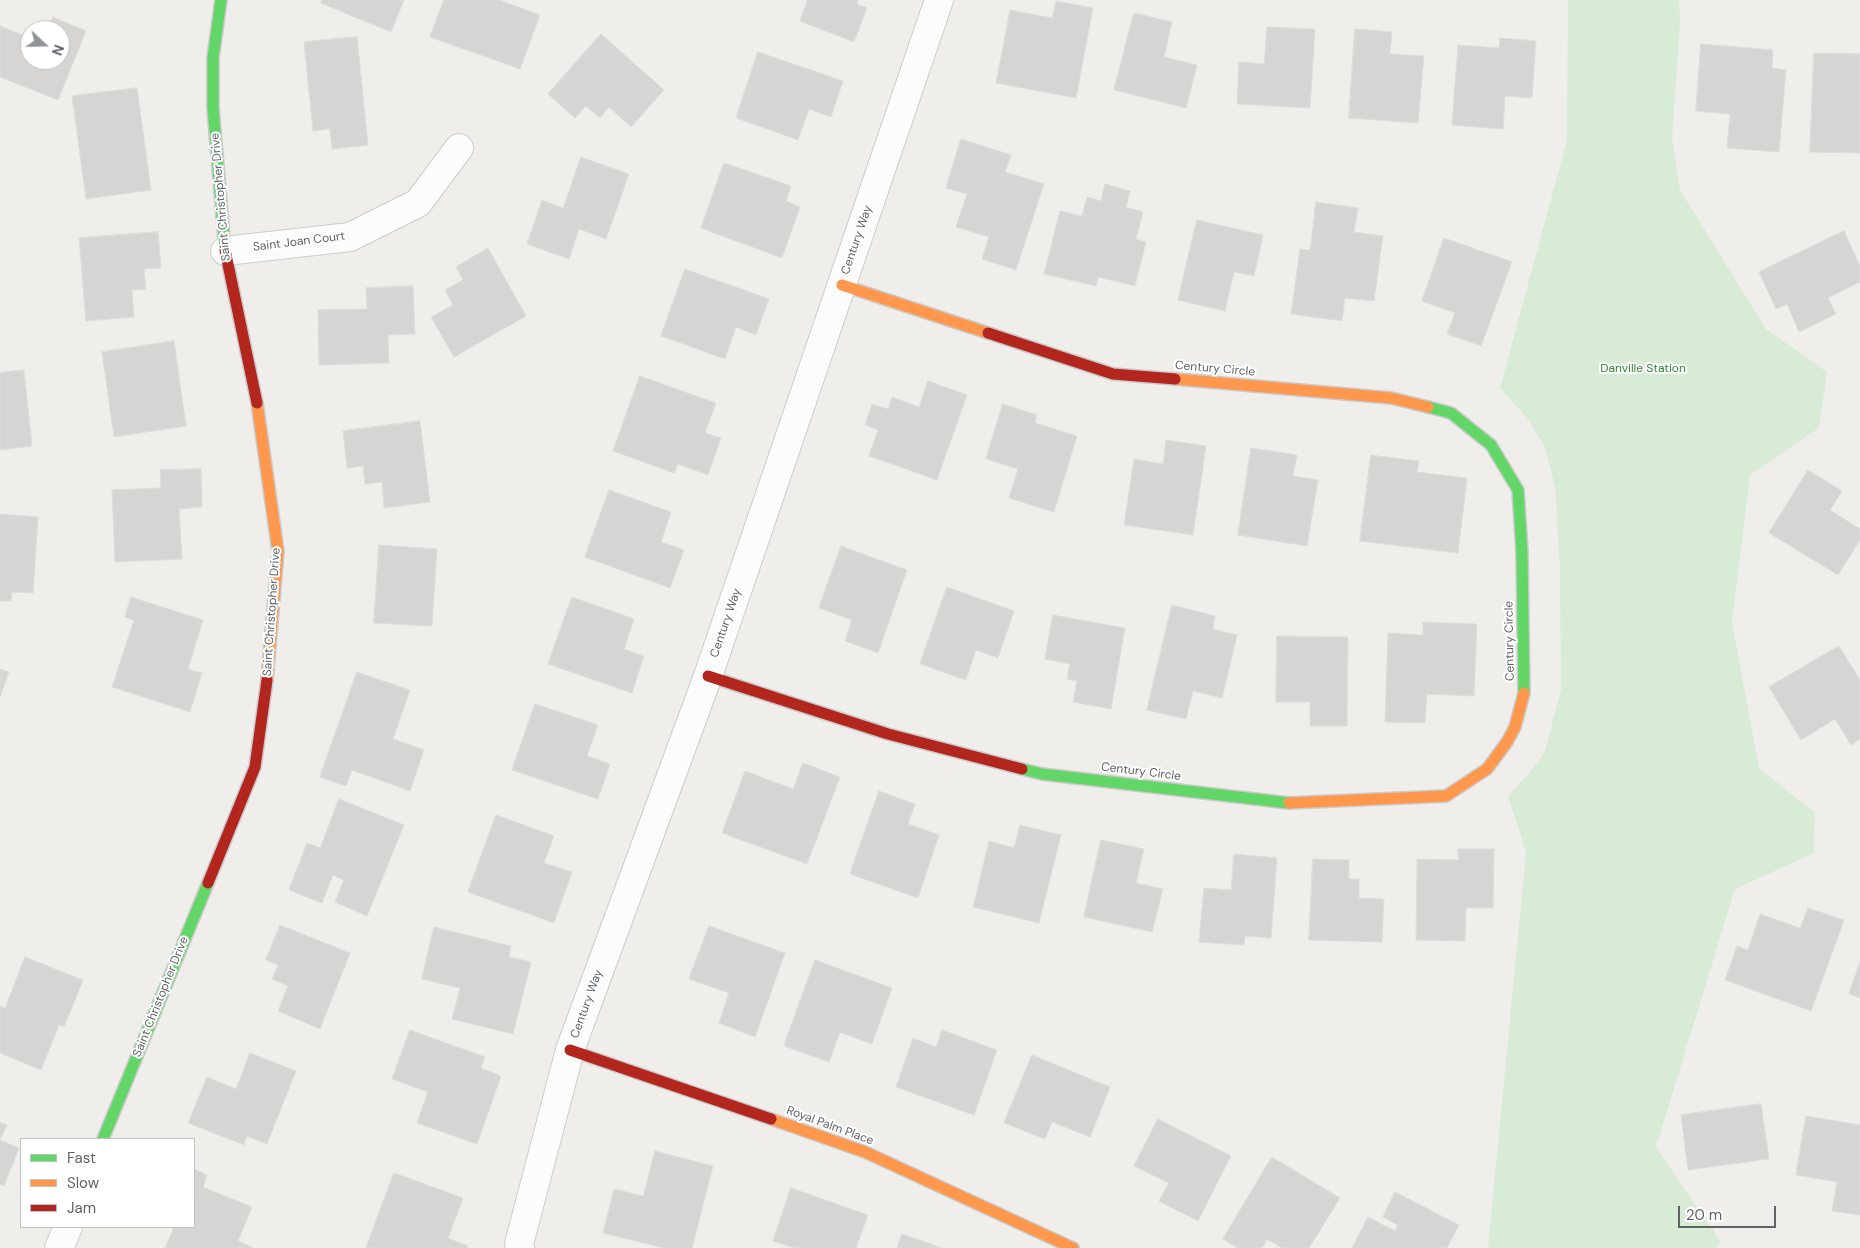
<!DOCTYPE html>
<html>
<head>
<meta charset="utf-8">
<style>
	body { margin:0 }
	#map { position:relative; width:1860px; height:1248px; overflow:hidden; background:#efeeea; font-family:"DM Sans",sans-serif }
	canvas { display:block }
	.legend { position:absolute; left:20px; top:1138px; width:175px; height:90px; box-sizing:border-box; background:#fff; border:1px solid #bfc1c3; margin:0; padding:6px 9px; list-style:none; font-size:15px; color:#5f6368 }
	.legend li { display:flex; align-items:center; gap:10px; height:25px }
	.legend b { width:25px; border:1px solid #bfc1c3 }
	.north { position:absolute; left:20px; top:20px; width:50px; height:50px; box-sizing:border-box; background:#fff; border:1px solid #bfc1c3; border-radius:50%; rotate:111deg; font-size:14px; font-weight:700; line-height:20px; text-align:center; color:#5f6368 }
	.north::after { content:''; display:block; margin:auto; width:18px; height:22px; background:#919496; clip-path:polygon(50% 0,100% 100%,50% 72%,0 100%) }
	.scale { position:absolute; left:1678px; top:1206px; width:98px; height:22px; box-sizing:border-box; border:2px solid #5f6368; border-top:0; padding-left:6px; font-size:15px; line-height:18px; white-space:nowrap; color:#5f6368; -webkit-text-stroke:4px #fff; paint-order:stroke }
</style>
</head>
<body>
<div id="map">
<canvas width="1860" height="1248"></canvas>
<ul class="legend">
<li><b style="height:6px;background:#63d668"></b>Fast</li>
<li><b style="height:6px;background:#ff974d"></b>Slow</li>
<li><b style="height:6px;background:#b3261e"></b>Jam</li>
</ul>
<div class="north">N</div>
<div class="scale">20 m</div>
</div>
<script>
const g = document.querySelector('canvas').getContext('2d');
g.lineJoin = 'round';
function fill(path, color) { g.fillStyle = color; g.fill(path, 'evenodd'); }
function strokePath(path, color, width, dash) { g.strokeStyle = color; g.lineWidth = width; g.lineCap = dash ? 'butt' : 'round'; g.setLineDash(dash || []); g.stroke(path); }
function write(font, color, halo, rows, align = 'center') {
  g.font = font + ' "DM Sans",sans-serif'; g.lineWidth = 4; g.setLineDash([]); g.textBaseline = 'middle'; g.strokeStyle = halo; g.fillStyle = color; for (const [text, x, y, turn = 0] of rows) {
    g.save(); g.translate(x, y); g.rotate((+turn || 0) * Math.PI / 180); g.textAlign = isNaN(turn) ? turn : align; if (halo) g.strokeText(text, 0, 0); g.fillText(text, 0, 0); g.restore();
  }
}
fill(new Path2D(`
	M1568 0H1679L1680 23 1672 138 1680 190 1766 329 1827 372 1819 428 1750 475 1732 623 1759 768 1815 813 1814 853 1735 889 1656 1147 1721 1242 1716 1248H1488L1526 852 1508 796 1531 771 1545 751 1561 690 1560 567 1555 487 1545 447 1526 417 1500 388 1567 140Z`), '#d8ebd6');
const building = new Path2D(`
	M322 0H404L391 32 321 3Z
	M444 0H499L540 15 520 69 430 37Z
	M808 0H858L857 4 867 8 854 42 800 21Z
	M1056 1 1093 8 1076 98 996 83 1010 10 1052 18Z
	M1134 13 1172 22 1164 57 1197 65 1186 108 1114 90Z
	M53 17 86 31 58 100 0 77V26L30 38V60H60V30H48Z
	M1267 27 1315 29 1310 108 1237 104 1239 62 1264 64Z
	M1355 29 1392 32 1390 54 1424 56 1418 123 1349 118Z
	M601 34 664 90 631 127 609 107 600 118 586 106 575 118 548 94Z
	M357 37 368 145 332 149 330 129 313 131 304 42Z
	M1500 38 1536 41 1532 98 1505 96 1503 129 1452 125 1458 45 1499 48Z
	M1701 44 1773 50 1772 68 1786 70 1779 152 1727 148 1730 114 1696 111Z
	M758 52 843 81 831 117 809 109 798 140 736 118Z
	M1814 53 1860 54V153L1810 152Z
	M137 88 151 190 86 199 72 96Z
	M961 139 1011 155 1005 172 1044 184 1016 270 982 259 989 237 956 227 967 194 946 188Z
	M581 157 629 174 606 239 579 229 569 259 527 244 542 200 563 208Z
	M724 163 791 186 786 201 800 207 782 258 701 228Z
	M1105 184 1130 191 1126 207 1143 212 1136 239 1146 242 1135 286 1098 277 1096 286 1044 274 1060 211 1082 216 1087 197 1101 201Z
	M1316 202 1358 208 1354 232 1383 236 1374 301 1345 298 1342 321 1291 314 1300 249 1310 250Z
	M1197 220 1263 235 1254 276 1234 272 1225 311 1178 300Z
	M1844 231 1860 266V282L1828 298 1836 314 1799 332 1787 304 1776 309 1759 272Z
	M158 232 161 268 144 269 146 289 132 290 134 317 86 321 79 238Z
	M1444 238 1512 262 1481 346 1447 334 1455 313 1422 301Z
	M488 248 526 316 454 357 431 317 453 305 445 290 463 280 456 267Z
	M685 269 769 299 756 335 736 327 725 359 661 336Z
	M413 286 415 334 388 335 389 363 319 365 318 310 367 309 366 288Z
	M174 341 186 426 114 437 102 352Z
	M24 370 32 446 0 450V373Z
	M640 376 716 403 705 433 721 438 708 475 678 464 674 473 613 451Z
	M928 381 967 395 937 480 869 456 878 430 865 425 872 404 888 409 892 397 919 407Z
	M1003 404 1037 415 1035 423 1077 436 1054 512 1009 498 1018 469 986 459Z
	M420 421 430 502 384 508 382 482 365 484 363 466 347 468 343 431Z
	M1166 440 1206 446 1193 535 1124 525 1134 459 1163 464Z
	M1251 448 1297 455 1293 476 1318 480 1307 546 1238 535Z
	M1371 455 1419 461 1417 472 1467 478 1458 553 1360 541Z
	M201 469 202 507 179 509 182 559 115 562 112 490 161 488 160 470Z
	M1808 470 1842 491 1830 510 1860 529V540L1838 575 1769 533Z
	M609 490 671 512 661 542 684 550 670 588 585 557Z
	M0 514 38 517 33 593 12 592 11 601H0Z
	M379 545 437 549 432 626 374 623Z
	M841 546 907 570 878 653 845 641 852 620 819 608Z
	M947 587 1014 611 998 658 976 650 966 680 920 664Z
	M131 597 203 620 188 669 202 673 190 712 112 687 134 620 125 617Z
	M572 597 634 619 624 649 644 656 632 693 548 664Z
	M1172 605 1215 616 1213 629 1237 635 1222 698 1193 691 1186 719 1147 710Z
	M1053 615 1125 628 1111 709 1073 702 1077 681 1067 679 1070 664 1045 659Z
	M1423 622 1477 624 1474 696 1427 694 1425 723 1385 722 1388 633 1423 635Z
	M1277 636 1348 637 1347 726H1310V702H1276Z
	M1839 646 1860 680V739L1851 745 1835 719 1801 740 1769 687Z
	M0 669 9 672 0 697Z
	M357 672 410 690 393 739 424 750 410 791 352 770 346 786 320 777Z
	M535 704 598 725 587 756 610 764 598 799 512 770Z
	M803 763 840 777 807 864 722 833 745 771 793 789Z
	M879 791 915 804 908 824 939 835 918 898 850 874Z
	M339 799 404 825 367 916 335 902 344 880 333 875 322 903 289 890 307 843 320 848Z
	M496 815 554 836 544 863 572 872 554 923 468 892Z
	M1020 825 1061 835 1039 923 973 907 989 841 1014 848Z
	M1101 840 1144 849 1136 883 1163 889 1152 932 1084 917Z
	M1458 849H1494L1493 908H1466L1465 941 1416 940 1417 859 1458 860Z
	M1234 854 1277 858 1271 938 1245 936 1244 945 1199 942 1204 888 1231 890Z
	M1313 859 1349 860V879H1359V898L1384 899 1382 942 1309 940Z
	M1808 908 1844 920 1811 1011 1725 980 1737 946 1748 950 1760 914 1800 928Z
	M280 925 350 953 320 1029 278 1011 288 986 272 979 278 965 266 960Z
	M709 926 785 953 755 1037 719 1023 729 993 689 979Z
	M434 927 511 946 509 957 531 962 513 1034 452 1019 460 988 422 979Z
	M25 957 83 980 64 1027 59 1025 41 1070 0 1053V1006L5 1008Z
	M815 960 892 988 872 1044 840 1032 829 1062 784 1046Z
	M1860 962V998L1849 994Z
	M410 1030 485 1057 481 1068 501 1076 477 1144 417 1123 428 1092 392 1079Z
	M942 1030 997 1050 974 1115 896 1087 913 1038 936 1047Z
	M250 1053 296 1071 267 1144 247 1136 244 1145 188 1123 207 1077 236 1089Z
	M1032 1055 1110 1087 1090 1137 1052 1122 1045 1139 1004 1123Z
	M1761 1104 1769 1159 1688 1170 1681 1115Z
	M1806 1116 1860 1125V1215L1832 1211 1837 1182 1796 1175Z
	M1158 1119 1231 1156 1198 1221 1159 1201 1169 1183 1134 1166Z
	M0 1122 7 1125 0 1140 19 1148 4 1186 0 1184Z
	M655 1151 713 1166 692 1248H664L603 1233 614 1189 643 1196Z
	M1272 1157 1340 1198 1309 1248H1282L1267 1239 1262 1248H1238L1223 1239Z
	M194 1169 207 1175 203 1187 252 1207 238 1241 254 1248H165L174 1227H194Z
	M394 1173 463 1198 448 1238 468 1246 467 1248H366Z
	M791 1188 868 1215 856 1248H794L773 1241Z
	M1395 1192 1459 1225 1447 1248H1352L1368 1217 1395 1231 1398 1225 1383 1217Z
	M902 1234 942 1248H897Z`);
fill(building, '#d6d5d3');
strokePath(building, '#deddd9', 1);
const street = new Path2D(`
	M225 251 350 237 418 203 459 148
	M59 1248 68 1227
	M520 1248 519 1244 570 1050 708 676 939 0`);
const fast = new Path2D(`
	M221 0 213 58V108L225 250
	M1428 407 1451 413 1491 445 1518 490 1522 552 1524 693
	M1022 769 1042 774 1289 803
	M103 1139 208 883`);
const slow = new Path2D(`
	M842 285 988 333
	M1175 379 1391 398 1428 407
	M257 403 278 551 267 680
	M1289 803 1446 796 1487 769 1507 742 1515 727 1524 693
	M771 1119 865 1152 1073 1248`);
const jam = new Path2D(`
	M225 250 257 403
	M988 333 1113 374 1175 379
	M708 676 888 734 1022 769
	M208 883 255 767 267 680
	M570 1050 771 1119`);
strokePath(street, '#cbcccc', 30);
strokePath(fast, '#cacacb', 14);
strokePath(slow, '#cacacb', 14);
strokePath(jam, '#cacacb', 14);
strokePath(street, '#fdfcfc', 28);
strokePath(fast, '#63d668', 11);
strokePath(slow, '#ff974d', 11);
strokePath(jam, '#b3261e', 11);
write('12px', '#5f6368', '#fff', [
	["Saint Christopher Drive",221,197,-95],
	["Century Way",857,240,-71],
	["Saint Joan Court",299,242,-7],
	["Century Circle",1215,369,5],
	["Saint Christopher Drive",272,612,-86],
	["Century Way",726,623,-71],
	["Century Circle",1510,641,-91],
	["Century Circle",1141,772,7],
	["Saint Christopher Drive",161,997,-68],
	["Century Way",587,1004,-70],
	["Royal Palm Place",830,1126,20]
]);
write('12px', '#348238', '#fff', [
	["Danville Station",1643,369]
]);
</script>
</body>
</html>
